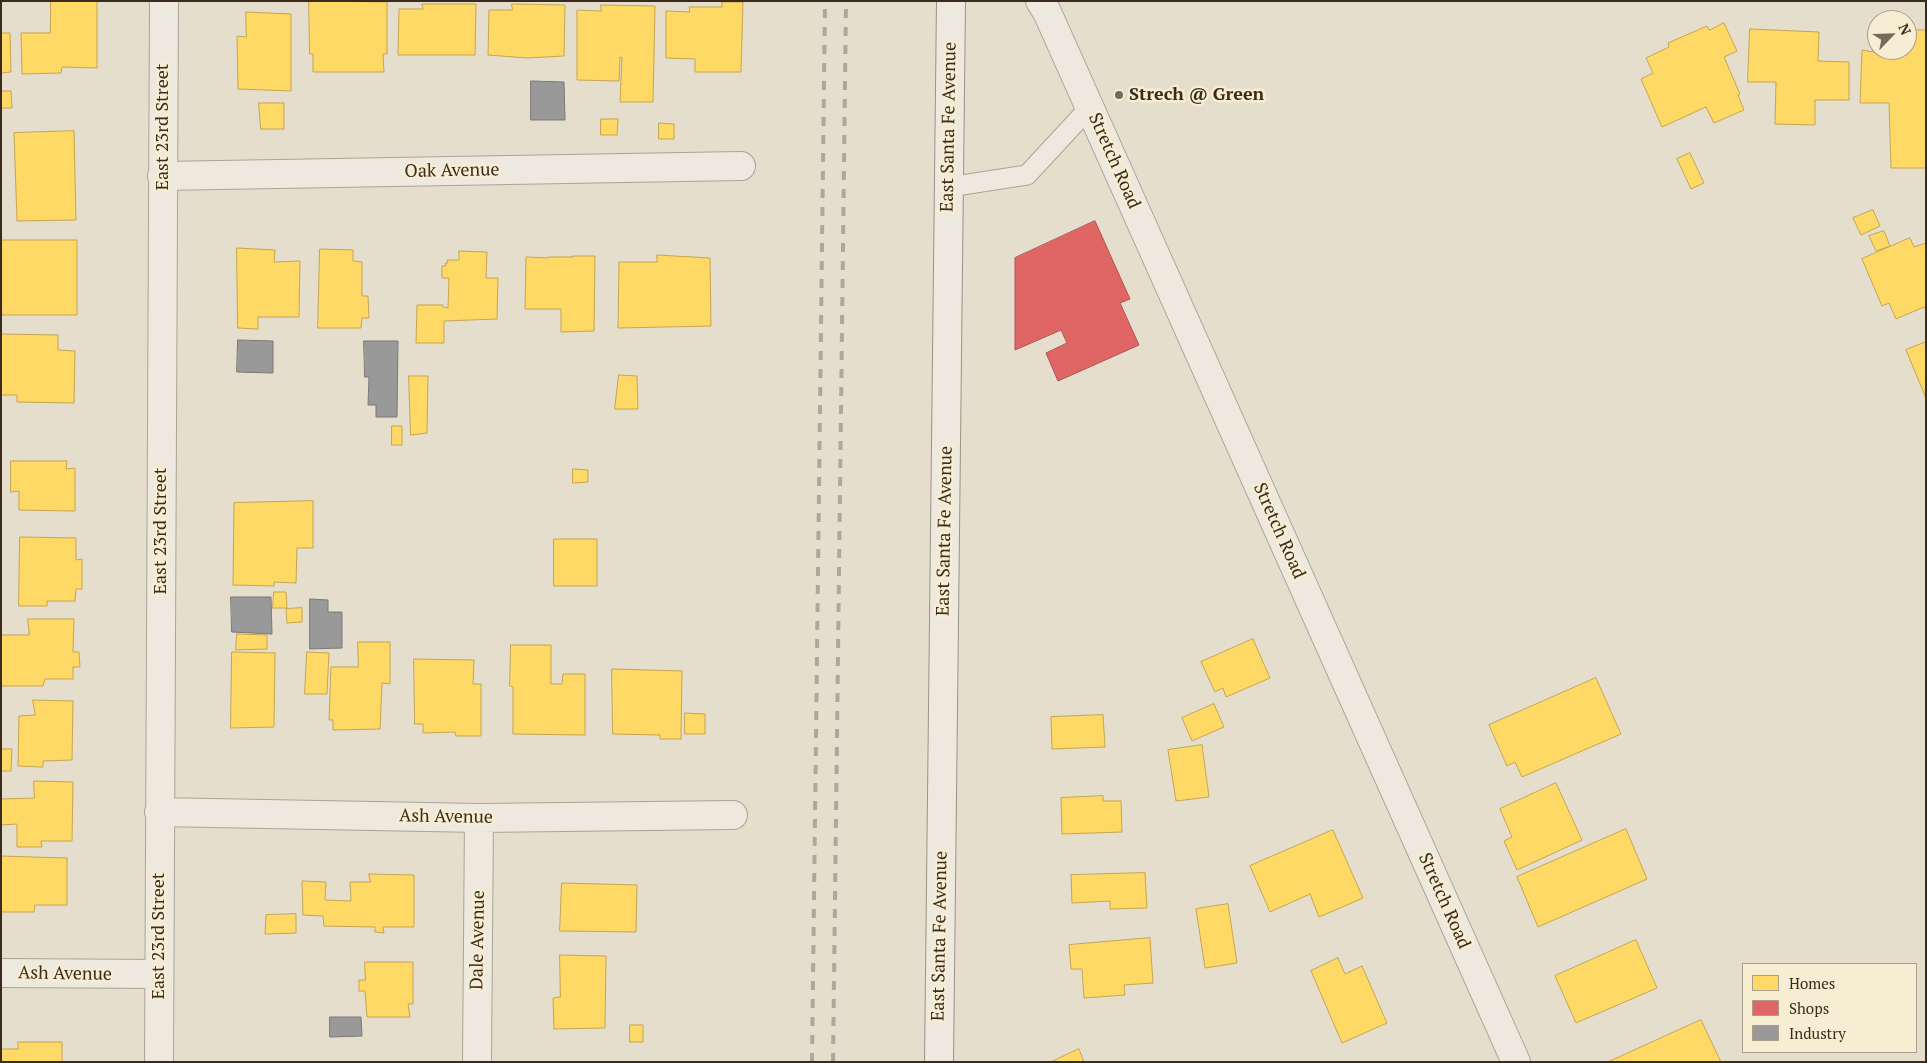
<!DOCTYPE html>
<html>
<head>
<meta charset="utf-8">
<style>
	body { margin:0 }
	#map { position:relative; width:1927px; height:1063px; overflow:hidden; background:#e6decc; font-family:"PT Serif",serif }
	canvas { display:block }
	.frame { position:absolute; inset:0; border:2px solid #3a2b1d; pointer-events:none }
	.legend { position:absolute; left:1742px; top:963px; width:175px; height:90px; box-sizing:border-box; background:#f7edd2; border:1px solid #ab9f8a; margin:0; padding:6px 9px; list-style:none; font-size:15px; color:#3a2b1d }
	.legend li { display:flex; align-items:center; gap:10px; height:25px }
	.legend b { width:25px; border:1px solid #ab9f8a }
	.north { position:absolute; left:1867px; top:10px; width:50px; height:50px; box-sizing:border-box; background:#f7edd2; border:1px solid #ab9f8a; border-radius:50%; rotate:66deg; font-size:14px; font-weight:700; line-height:20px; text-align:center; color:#3a2b1d }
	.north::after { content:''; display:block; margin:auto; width:18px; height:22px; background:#766a5a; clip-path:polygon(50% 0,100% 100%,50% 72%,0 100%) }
</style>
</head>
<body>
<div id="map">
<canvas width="1927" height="1063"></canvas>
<div class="frame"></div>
<ul class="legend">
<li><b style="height:14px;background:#ffd966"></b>Homes</li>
<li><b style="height:14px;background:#e06666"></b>Shops</li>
<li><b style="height:14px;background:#999"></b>Industry</li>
</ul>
<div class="north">N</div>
</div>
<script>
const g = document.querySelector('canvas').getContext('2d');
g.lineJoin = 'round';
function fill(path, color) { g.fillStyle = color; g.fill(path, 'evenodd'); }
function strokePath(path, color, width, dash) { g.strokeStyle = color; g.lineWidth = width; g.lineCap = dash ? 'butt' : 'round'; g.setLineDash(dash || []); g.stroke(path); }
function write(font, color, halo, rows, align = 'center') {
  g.font = font + ' "PT Serif",serif'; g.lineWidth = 5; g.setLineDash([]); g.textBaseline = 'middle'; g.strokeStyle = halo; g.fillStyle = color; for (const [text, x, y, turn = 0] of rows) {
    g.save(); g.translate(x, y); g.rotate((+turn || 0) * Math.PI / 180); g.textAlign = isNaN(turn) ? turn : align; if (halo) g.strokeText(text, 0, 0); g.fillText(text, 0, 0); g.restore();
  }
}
const homes = new Path2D(`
	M51 1H97V68L62 67 61 73 22 74 21 33H50Z
	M309 1 387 2V54H383L384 72H313V54H310Z
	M722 2H743L741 72H695V59L666 58V11L690 12 689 7H722Z
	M422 4H476L475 55H398L399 9H423Z
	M512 4 565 5 564 56 527 58 488 55 489 10H512Z
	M601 5 655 6 653 102H620L622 58 620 57 619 81 577 80V10L601 11Z
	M246 12 291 14V91L238 89 237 36 246 37Z
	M1724 23 1737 51 1724 57 1740 94 1738 95 1744 110 1714 123 1706 107 1662 127 1641 79 1653 73 1646 58 1669 47 1668 43 1707 26 1709 30Z
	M1750 29 1819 32 1818 61 1849 62V100H1815V125L1775 124 1776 82H1748Z
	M1874 29H1877V50H1907V30H1926V168H1891L1889 103H1860L1862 50 1874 52Z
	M1 33H10L11 72 1 73Z
	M1 91H11L12 108H1Z
	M259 103H284V129H261Z
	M601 119H618L617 135H601Z
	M659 123 674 124V139H659Z
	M74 131 76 220 17 221 14 133Z
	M1690 153 1704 183 1691 189 1677 159Z
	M1873 210 1880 226 1861 235 1853 218Z
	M1884 231 1890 246 1876 251 1869 236Z
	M1910 238 1914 247 1926 243V310L1924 307 1896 319 1889 303 1882 306 1862 259Z
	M2 240H77V315H2Z
	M237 248 275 250 274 262 300 261 299 317H258V329L238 328Z
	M320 249 353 250V261L362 262V296H368L369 318H362L361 328H318Z
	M459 251 487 252 486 278H498L497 319 444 321V343H416L417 305H443V307L448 308 449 278H442V266H446L445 263H448L447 260H459Z
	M657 255 710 258 711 326 618 328 619 262H657Z
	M573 256H595L594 331 561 332V309H525L526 257 548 258V257H573Z
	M1 334 58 335V350L75 351 74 403 17 402V395H1Z
	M1926 342V398L1906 350Z
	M619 375 637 376 638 409H615Z
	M409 376H428L427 433 411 435Z
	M392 426H402V445H392Z
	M11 461H67L66 469 75 468V511L19 510V491L11 492Z
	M573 469 588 470V482L573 483Z
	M313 501V548H297L296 583 274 582V586L233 585 234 503Z
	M20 537 76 538V560L82 559V589H76L75 601H47V606H19Z
	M554 539H597V586H554Z
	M274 592H286L287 608H273Z
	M302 608V622L287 623 286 609Z
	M28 619H74L73 652H79L80 667H73V679H45L43 686H1V635H29Z
	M237 634 267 635V649L236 650Z
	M1253 639 1270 678 1226 697 1223 688 1215 692 1201 662Z
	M358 642H390V684L382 683 380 729 333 730V720H329L331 667H358Z
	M511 645H551V684H562L563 674H585V735L513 734V687L510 686Z
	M232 652 275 653 274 727 231 728Z
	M307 652 329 653 327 694H305Z
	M414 659 474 660 473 684H481V736H456L455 732 423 733V724H415Z
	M612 669 682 671 681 739H660V735L613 734Z
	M1596 678 1621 734 1522 777 1515 762 1507 766 1489 725Z
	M33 700 73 701 72 760 43 761V767L18 766 19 716 35 715Z
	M1214 704 1224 727 1192 741 1182 718Z
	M685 713 705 714V734H685Z
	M1103 715 1105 747 1052 749 1051 717Z
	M1202 745 1209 797 1176 801 1168 750Z
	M1 749H12L11 771H1Z
	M34 781 73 782 72 841H41L42 847H17V824L1 825V799L34 798Z
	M1556 783 1582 840 1517 870 1504 841 1512 837 1500 809Z
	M1103 796V801H1121L1122 832 1062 834 1061 798Z
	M1626 829 1647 879 1538 927 1517 877Z
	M1333 830 1363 898 1319 917 1310 894 1270 912 1250 866Z
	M1 856 67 858V905H35L34 912H1Z
	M1145 873 1147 908 1110 909V901L1072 903 1071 875Z
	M369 874 414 875V927H383L384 933 375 932V927L324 926 323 916 303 915 302 881 326 882 325 900 351 901 350 882H370Z
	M562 883 637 885 636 932 560 931Z
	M1228 904 1237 963 1205 968 1196 909Z
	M296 914V933L265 934 266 915Z
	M1150 938 1153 983 1124 985 1125 995 1084 998 1082 969H1071L1069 945Z
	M1636 940 1657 988 1576 1023 1555 976Z
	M560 955 606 956 605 1028 554 1029 553 998 560 997Z
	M1338 958 1345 974 1362 966 1387 1023 1342 1043 1311 971Z
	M365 962H413V1004H408L410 1017H367L365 991H359V980H365Z
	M1701 1020 1721 1062H1608Z
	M630 1025H643V1042H630Z
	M18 1042H62V1062H1V1049H18Z
	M1079 1049 1084 1062H1051Z`);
fill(homes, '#ffd966');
strokePath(homes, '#c4a550', 1);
const shops = new Path2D(`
	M1095 221 1130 299 1120 303 1139 345 1058 381 1046 353 1067 343 1061 330 1015 350V258Z`);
fill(shops, '#e06666');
strokePath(shops, '#ae5450', 1);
const industry = new Path2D(`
	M531 81 564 82 565 120H531Z
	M238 340 273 341V373L237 372Z
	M364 341H398L397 417H376V405H368L369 377H365Z
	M231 597H271L272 634 232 632Z
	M310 599 328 600V612H342V648L310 649Z
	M330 1017H361L362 1036 330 1037Z`);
fill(industry, '#999');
strokePath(industry, '#7c7874', 1);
const lane = new Path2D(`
	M949 187 1027 175 1090 107`);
const street = new Path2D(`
	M1040 1 1047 12 1516 1062
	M162 176 741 166
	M159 812 479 818 733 815
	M1 973 159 974
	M159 1062 164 1
	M477 1062 479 818`);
const secondary = new Path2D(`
	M939 1062 951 1`);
strokePath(lane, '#aba396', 21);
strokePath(street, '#aba396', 30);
strokePath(secondary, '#9a9286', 30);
strokePath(lane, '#ede9df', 19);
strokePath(street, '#ede9df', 28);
strokePath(secondary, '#ede9df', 28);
strokePath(new Path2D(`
	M812 1062 825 1
	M833 1062 846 1`), '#aca89f', 4, [9, 9]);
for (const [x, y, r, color] of [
	[1119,95,5,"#766a5a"]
]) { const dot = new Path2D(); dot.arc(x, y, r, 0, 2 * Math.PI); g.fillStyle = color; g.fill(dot); strokePath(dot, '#f7edd2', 2); }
write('bold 18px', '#3a2b1d', '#f7edd2', [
	["Strech @ Green",1129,95]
], 'left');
write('18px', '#3a2b1d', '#f7edd2', [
	["East 23rd Street",163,127,-90],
	["East Santa Fe Avenue",949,127,-89],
	["Stretch Road",1114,161,66],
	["Oak Avenue",452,171,-1],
	["East 23rd Street",161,531,-90],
	["East Santa Fe Avenue",945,531,-89],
	["Stretch Road",1279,531,66],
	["Ash Avenue",446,817,1],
	["Stretch Road",1444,901,66],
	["East 23rd Street",159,936,-90],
	["East Santa Fe Avenue",940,936,-89],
	["Dale Avenue",478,940,-89],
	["Ash Avenue",65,974,1]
]);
</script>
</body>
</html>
